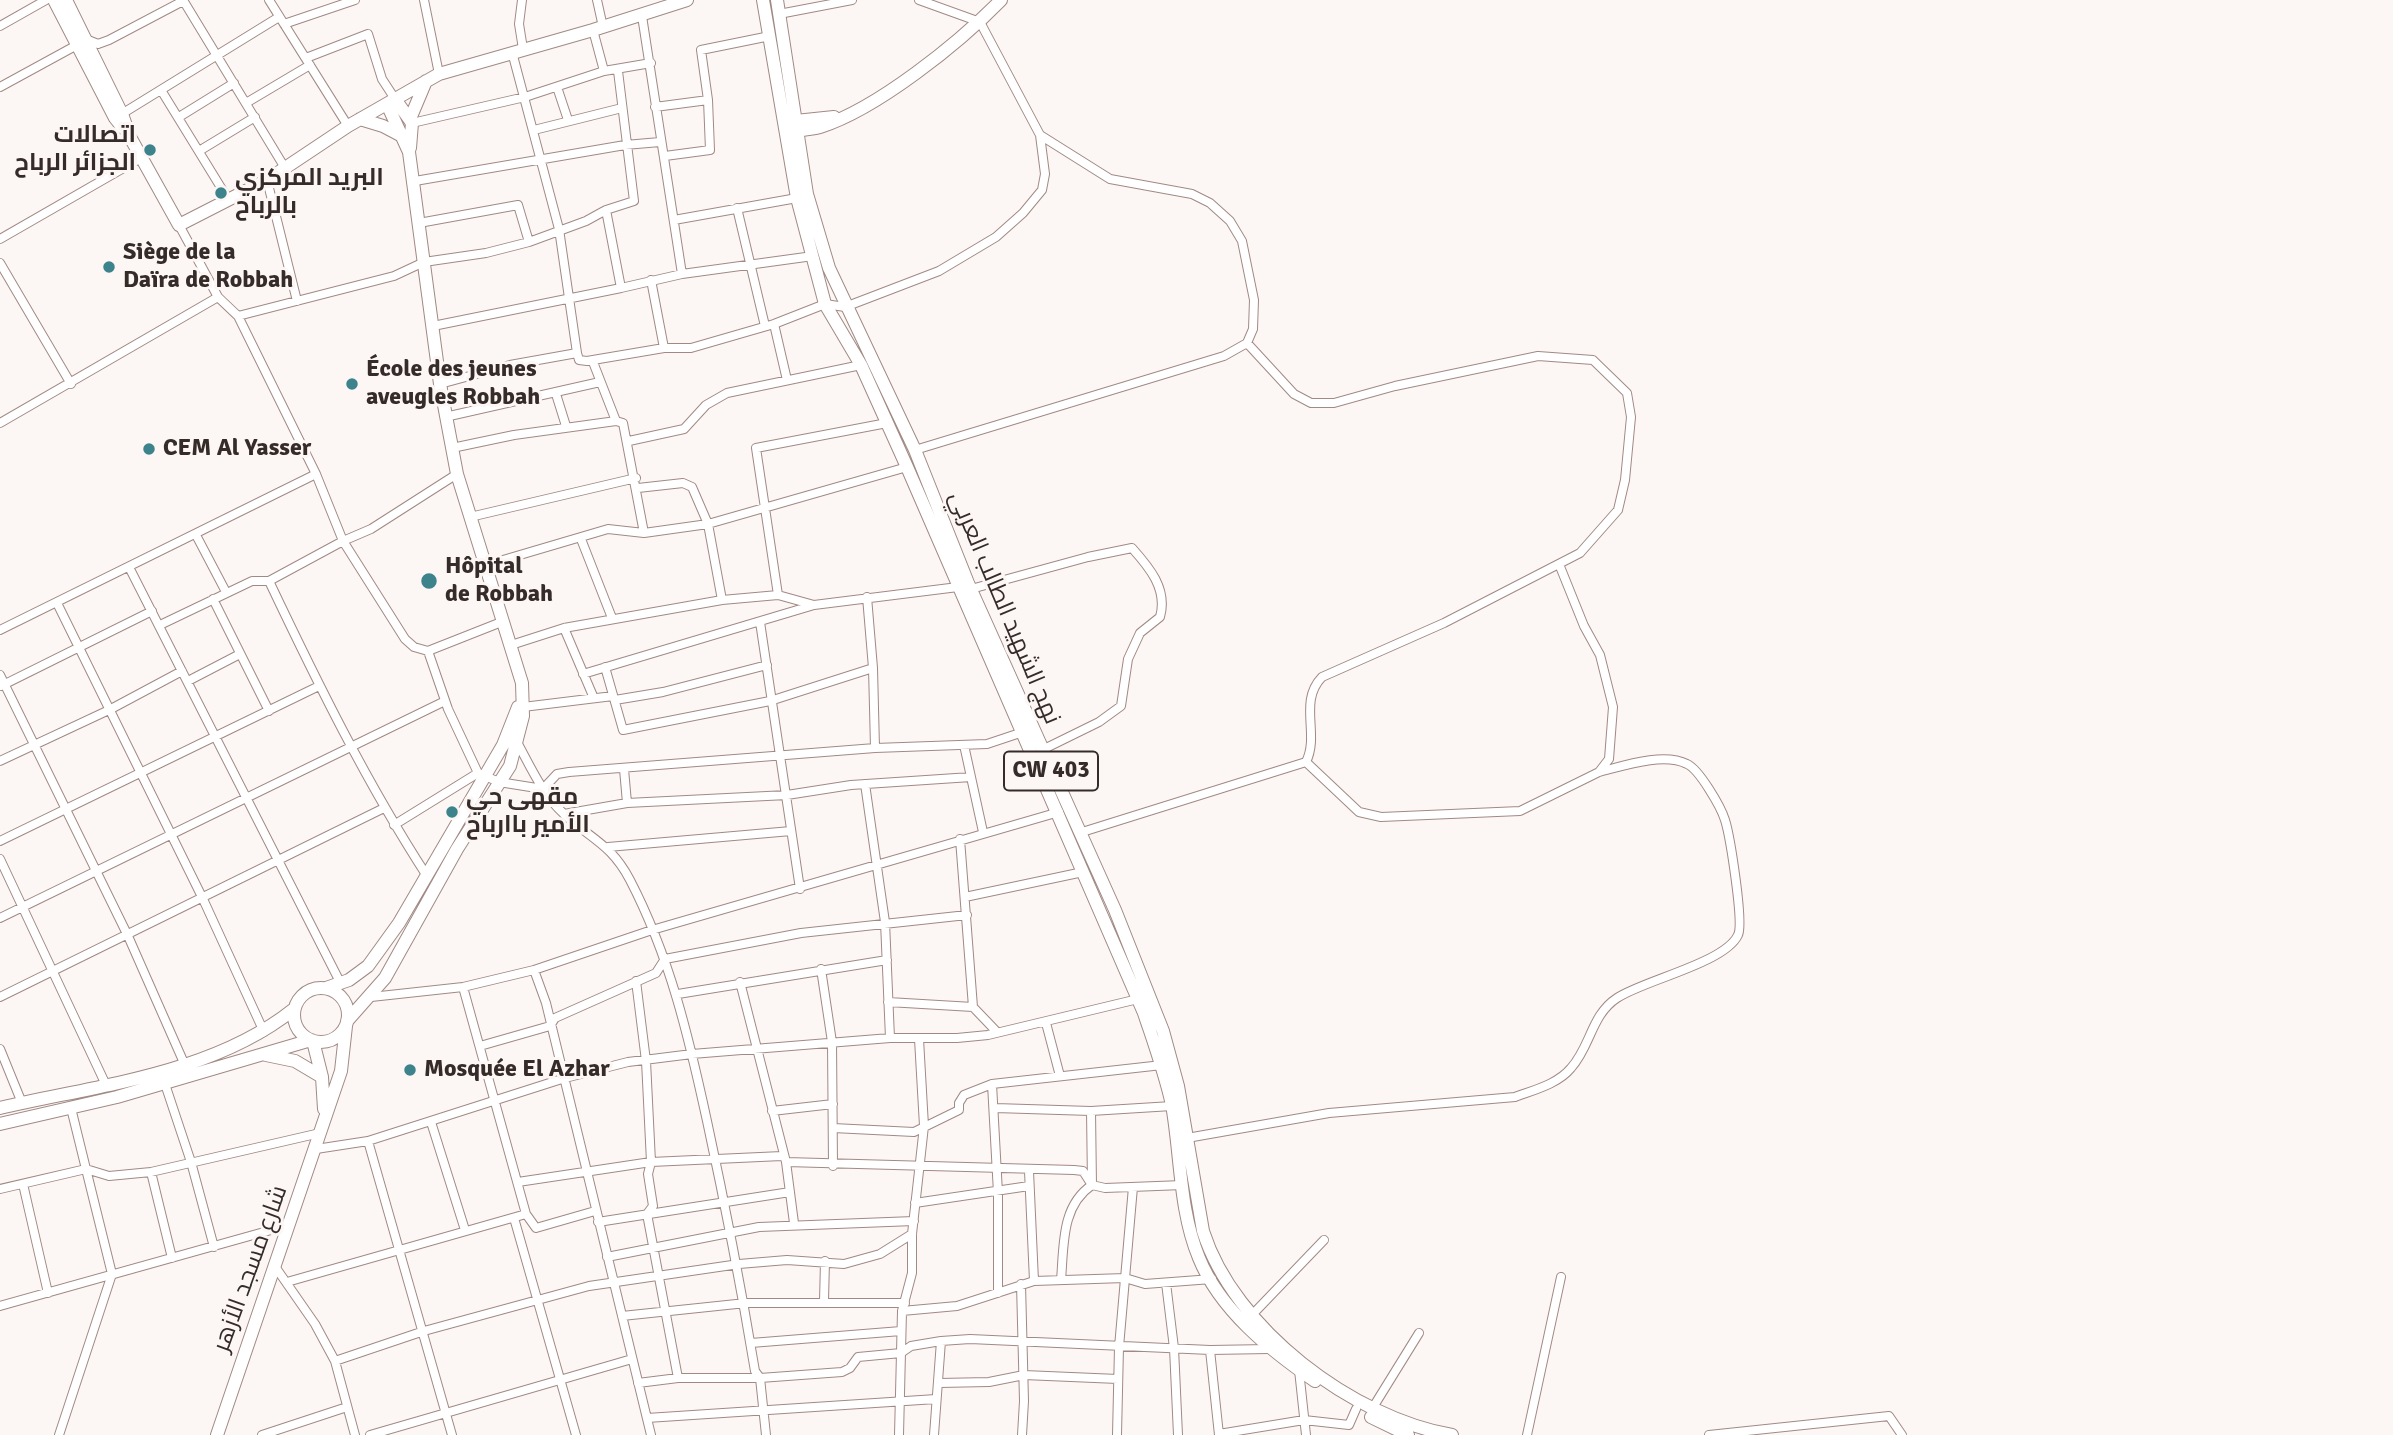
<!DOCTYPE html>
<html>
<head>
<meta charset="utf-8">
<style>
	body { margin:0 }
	canvas { display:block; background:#fcf6f5 }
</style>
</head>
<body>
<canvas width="2393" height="1435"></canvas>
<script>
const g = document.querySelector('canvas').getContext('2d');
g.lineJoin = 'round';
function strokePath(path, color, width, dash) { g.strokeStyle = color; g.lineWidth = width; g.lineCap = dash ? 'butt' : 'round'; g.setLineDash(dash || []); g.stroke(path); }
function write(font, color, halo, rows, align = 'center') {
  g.font = font + ' Signika,Cairo,sans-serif'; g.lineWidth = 6; g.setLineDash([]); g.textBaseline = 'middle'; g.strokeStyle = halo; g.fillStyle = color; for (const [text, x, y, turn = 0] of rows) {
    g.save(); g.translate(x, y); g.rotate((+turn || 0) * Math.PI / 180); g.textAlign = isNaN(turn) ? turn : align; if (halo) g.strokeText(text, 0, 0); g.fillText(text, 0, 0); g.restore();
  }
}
const street = new Path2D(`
	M183 0 285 168
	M269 0 348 126
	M424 0 439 74
	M522 0 519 24 523 49
	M597 0 603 27
	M779 14 852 0
	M642 16 682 274
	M284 24 355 0
	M0 26 46 0
	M593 30 604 71
	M512 52 559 229 577 353 579 360 587 361 664 348H691L774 324 825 304 845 307 939 271 996 237 1023 213 1042 190 1045 174 1040 135
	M306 58 368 34 382 79 395 99
	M0 87 77 45 88 40 98 44 109 40 183 1
	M557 87 568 120
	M161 90 228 199
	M246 103 310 65
	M655 107 708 100
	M120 115 279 17
	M179 117 234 83
	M412 123 525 97 604 71 651 63
	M534 130 622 108
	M199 151 255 117
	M665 156 710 150 708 100 701 50 770 36
	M267 180 297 301
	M415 181 625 145 660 142
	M737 208 765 326
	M606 210 634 201 618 71
	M674 220 797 198
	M419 223 518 205 529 242
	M179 225 218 297 238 316 316 474 343 541 405 639 414 647 428 651 504 621
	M0 239 141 158
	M0 263 71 384
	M651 280 664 348
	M238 316 394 276 424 262 486 253 529 242 586 221 606 210 621 288 682 274 813 256
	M774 324 787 380
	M433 326 621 288
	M593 362 616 421 623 423 644 533
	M440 384 510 365 577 353
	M556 394 566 426
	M445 417 600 382
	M0 423 218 297
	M629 441 684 429 706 405 727 393 861 365
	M452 448 514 435 616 421
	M915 450 1224 356 1247 343 1253 329 1254 300 1242 241 1230 221 1210 203 1192 194 1110 179 1040 135 980 22 919 0
	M638 488 683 483 692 487 708 524 722 600
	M470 517 636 478
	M196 535 226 592
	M581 539 612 618
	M486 565 608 529 644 533 708 524 907 467
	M130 569 341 984
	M971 589 1088 557 1132 548C1149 567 1168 589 1160 617L1140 633 1128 659 1121 706 1099 722 1042 750
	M778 595 756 448 887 423
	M213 599 269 711
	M57 603 203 899 264 1032
	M760 622 800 889
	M160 625 252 581H269
	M564 628 593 696
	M0 630 316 474
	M511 645 564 628 722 600 778 595 814 605 958 587
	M428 651 448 709 478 773 499 782 543 789
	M605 667 623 730 770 701 873 668 867 597
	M873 668 875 748
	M583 674 814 605
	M0 675 128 936 184 1063
	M188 681 240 654
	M1 686 152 611
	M615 700 663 692 767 665
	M523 707 613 696
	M518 744C531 768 543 795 564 814 592 840 611 844 630 880 670 957 689 1038 707 1121 725 1204 741 1287 755 1371L760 1378 766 1435
	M964 745 983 832
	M0 761 109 710 182 671
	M1306 762 1359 812 1381 817 1520 811 1599 772 1609 759 1613 707 1600 655 1584 626 1559 564
	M624 769 627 803
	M865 784 885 922 890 1038
	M543 789 557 774 569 772 875 748 987 744 1020 733
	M564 814 627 803 787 795 851 785 971 777
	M394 825 478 773
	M1079 833 1306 762C1320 734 1298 702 1322 677L1444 623 1580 553 1618 510 1625 480 1631 417 1627 393 1593 360 1538 356 1395 386 1334 403H1311L1294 394 1247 343
	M960 839 973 1007 996 1031
	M0 841 319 686
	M608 847 791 831
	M0 859 106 1085
	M427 876C366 782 317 682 269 581L343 541 371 529 457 474
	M965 897 1083 872
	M0 918 445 701
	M821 969 832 1042 833 1166
	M534 970 546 1003 651 1435
	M636 981 646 1061 651 1162 648 1174 653 1206 647 1214 678 1378
	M740 982 786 1162 794 1223
	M463 987 526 1214 536 1228 595 1211
	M678 994 887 960
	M0 997 384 808
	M371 997 463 987 534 970 652 930 1059 812
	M888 1002 973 1007
	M1046 1023 1060 1076
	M480 1046 550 1026 555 1018 656 973 665 959 801 933 967 915
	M0 1049 22 1103
	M165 1084 191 1162 214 1247
	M992 1084 998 1193V1293
	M71 1108 86 1169 109 1176 151 1172 320 1133
	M995 1108 1091 1111 1172 1106
	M772 1111 833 1104
	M431 1122 465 1230
	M833 1128 914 1132 959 1110V1103L964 1095 992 1084 1162 1065
	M1187 1138 1329 1113 1515 1097C1534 1090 1558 1084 1571 1068 1591 1046 1591 1015 1617 998 1644 980 1725 963 1738 935 1744 923 1730 836 1725 820 1721 807 1699 769 1687 764 1663 752 1623 766 1599 772
	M368 1141 452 1435
	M316 1149 368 1141 565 1078 628 1062 692 1054 890 1038H957L988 1035 1138 999
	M786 1162 1074 1170 1083 1171 1092 1185 1105 1188 1183 1185
	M1029 1171 1034 1281
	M151 1172 172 1258
	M518 1182 651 1162 782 1156
	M23 1184 48 1293
	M0 1189 86 1169 112 1274 59 1435
	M915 1203 1029 1186
	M514 1218 576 1435
	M598 1222 790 1192
	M607 1257 759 1227 914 1221
	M274 1265 315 1324 335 1361 424 1331 589 1286 739 1264 787 1260 844 1264 880 1254 912 1234
	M1061 1280C1064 1245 1061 1206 1092 1185L1091 1111
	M287 1282 526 1214
	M1166 1283 1174 1348 1178 1435
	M1021 1284 1024 1401 1022 1435
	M824 1301 825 1261
	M0 1306 289 1225
	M902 1311 957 1306 1034 1281 1125 1278 1145 1284 1212 1279
	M622 1316 746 1303H905
	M1251 1316 1324 1240
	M751 1343 901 1331
	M1210 1350 1219 1435
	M335 1361 355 1435
	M1299 1370 1306 1435
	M638 1383 678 1378H760L842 1372 850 1368 858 1357 901 1353 911 1346 941 1341 970 1339 1210 1350 1269 1349
	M939 1383 989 1382 1024 1375 1118 1379
	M1372 1409 1419 1333
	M647 1418 936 1399
	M1219 1434 1304 1420 1349 1425 1356 1409
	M262 1435 347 1407
	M370 1435 632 1359
	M899 1435 902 1311 912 1273V1234L924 1126 919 1039
	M934 1435 941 1341
	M1117 1435 1119 1347 1133 1187
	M1527 1435 1561 1277
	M1709 1435 1889 1416 1902 1435`);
const secondary = new Path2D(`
	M54 0 115 118 123 128
	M66 0 122 114 130 137 179 225 267 180 348 126 439 74 593 30 687 0
	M395 99 412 123 410 148
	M360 119 383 126 402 136
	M410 119 426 81
	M786 122 834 117
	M788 132C798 130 809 130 820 127 877 109 959 43 1001 0
	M326 988 349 980 368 966 399 923 503 745 518 707
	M294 1015a27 27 0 1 1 54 0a27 27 0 1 1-54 0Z
	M347 1021 385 978 457 849 510 766 523 716 522 683 457 474 440 384 409 152 387 104
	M313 1041 322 1077 324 1109
	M266 1055 295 1061 322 1077
	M0 1108C98 1085 213 1074 294 1009
	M0 1124 117 1097 311 1040
	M217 1435 341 1071 346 1026`);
const primary = new Path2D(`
	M763 0 797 198 825 304 861 365 907 467 1144 1013C1154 1043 1165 1073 1172 1105 1181 1155 1179 1210 1199 1258 1220 1310 1270 1350 1315 1381
	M777 0 807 194 829 268 915 450 968 583 1115 910 1163 1031 1178 1086 1203 1231C1234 1329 1353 1418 1452 1435
	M1371 1417 1408 1435`);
strokePath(street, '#a18a84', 10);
strokePath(secondary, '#a18a84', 14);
strokePath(primary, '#a18a84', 14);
strokePath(street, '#fff', 8);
strokePath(secondary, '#fff', 12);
strokePath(primary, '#fff', 12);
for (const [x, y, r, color] of [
	[150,150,7,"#3c838c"],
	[221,193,7,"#3c838c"],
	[109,267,7,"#3c838c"],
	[352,384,7,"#3c838c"],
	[149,449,7,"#3c838c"],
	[429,581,9,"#3c838c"],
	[452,812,7,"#3c838c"],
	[410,1070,7,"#3c838c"]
]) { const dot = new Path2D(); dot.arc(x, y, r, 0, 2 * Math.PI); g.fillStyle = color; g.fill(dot); strokePath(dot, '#fcf6f5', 2.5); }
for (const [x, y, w] of [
	[1051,771,94]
]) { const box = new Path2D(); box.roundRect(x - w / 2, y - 19.5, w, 39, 5); g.fillStyle = '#fcf6f5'; g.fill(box); strokePath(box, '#352c2a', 2); }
write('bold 23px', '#352c2a', null, [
	["CW 403",1051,771]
]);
write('bold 24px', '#352c2a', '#fcf6f5', [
	["اتصالات",136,136,"right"],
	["الجزائر الرباح",136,164,"right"],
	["البريد المركزي",235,179],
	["بالرباح",235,207],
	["Siège de la",123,253],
	["Daïra de Robbah",123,281],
	["École des jeunes",366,370],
	["aveugles Robbah",366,398],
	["CEM Al Yasser",163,449],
	["Hôpital",445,567],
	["de Robbah",445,595],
	["مقهى حي",466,798],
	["الأمير باارباح",466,826],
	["Mosquée El Azhar",424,1070]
], 'left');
write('24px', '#352c2a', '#fcf6f5', [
	["نهج الشهيد الطالب العربي",1004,608,67],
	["شارع مسجد الأزهر",251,1269,-70]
]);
</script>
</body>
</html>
